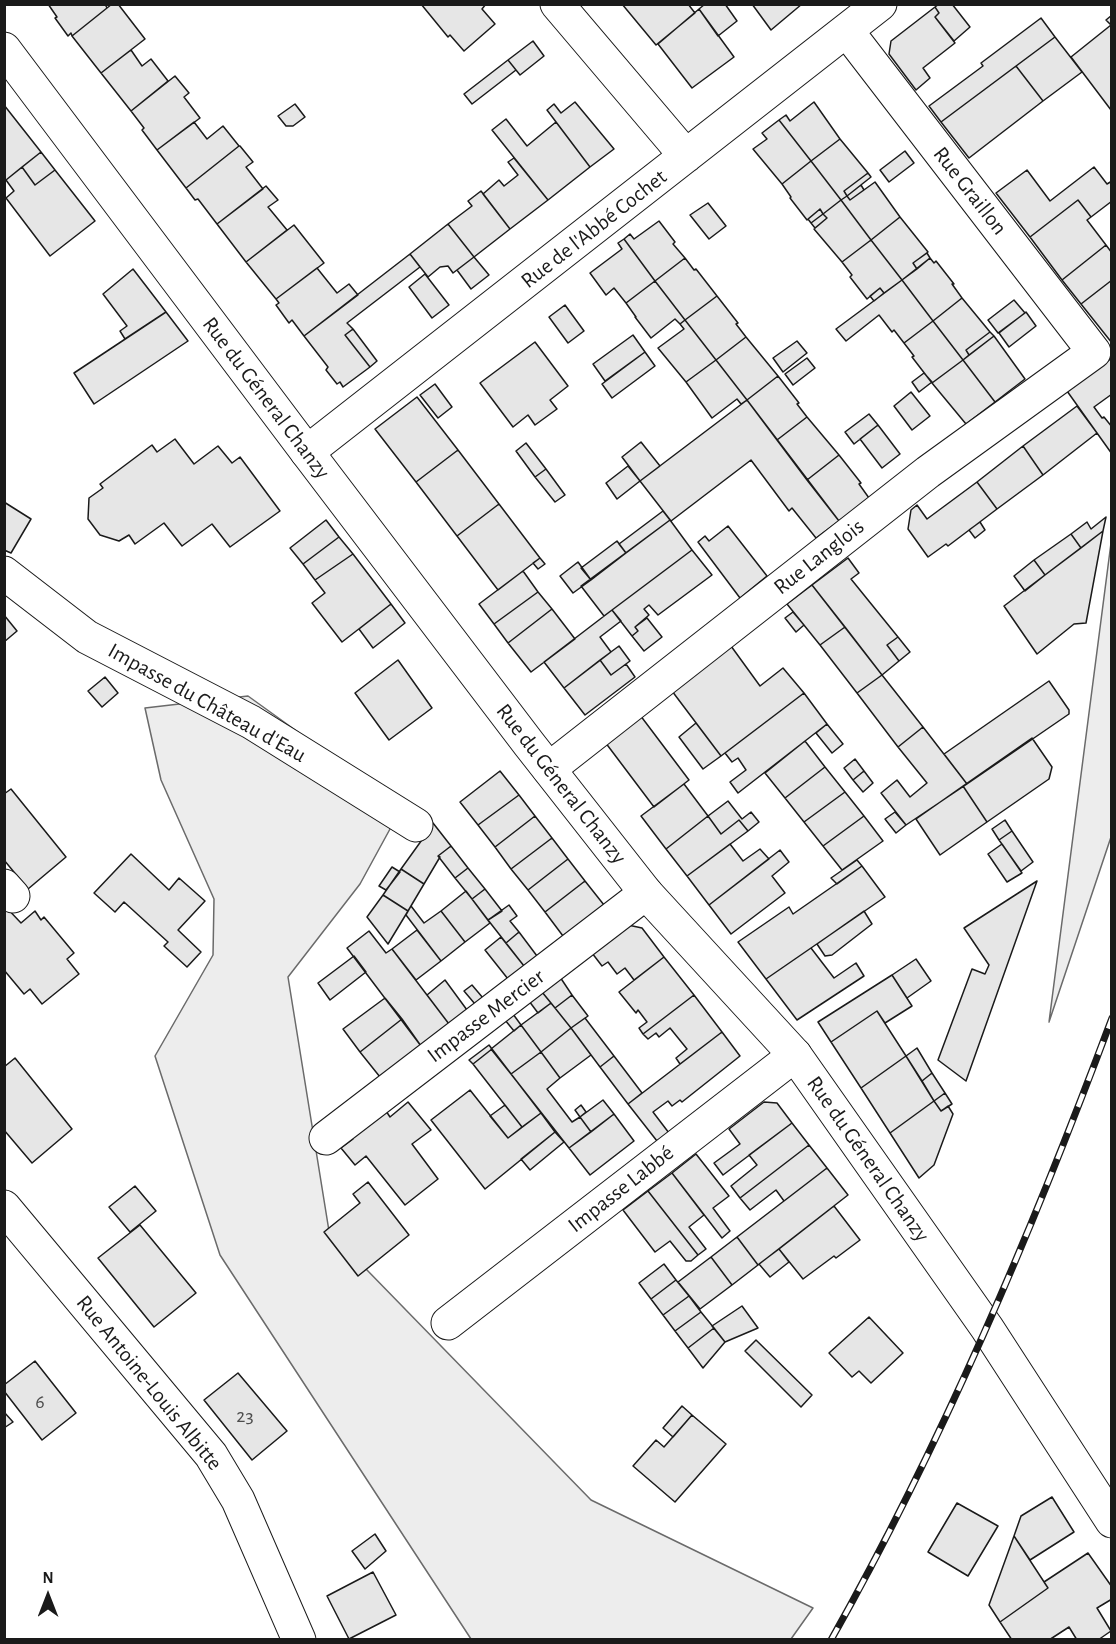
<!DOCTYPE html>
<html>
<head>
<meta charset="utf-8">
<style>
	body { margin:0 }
	#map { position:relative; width:1116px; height:1644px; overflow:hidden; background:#fff; font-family:"Alegreya Sans",sans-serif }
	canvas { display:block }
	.frame { position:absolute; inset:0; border:6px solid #1a1a1a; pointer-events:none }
	.north { position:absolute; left:18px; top:1566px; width:60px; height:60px; -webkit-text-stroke:4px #fff; paint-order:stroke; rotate:0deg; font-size:16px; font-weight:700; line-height:24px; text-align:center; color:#1a1a1a }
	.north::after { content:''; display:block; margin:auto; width:21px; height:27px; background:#1a1a1a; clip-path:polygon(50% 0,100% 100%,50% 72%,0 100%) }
</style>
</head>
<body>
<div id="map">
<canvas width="1116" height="1644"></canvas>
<div class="frame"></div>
<div class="north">N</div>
</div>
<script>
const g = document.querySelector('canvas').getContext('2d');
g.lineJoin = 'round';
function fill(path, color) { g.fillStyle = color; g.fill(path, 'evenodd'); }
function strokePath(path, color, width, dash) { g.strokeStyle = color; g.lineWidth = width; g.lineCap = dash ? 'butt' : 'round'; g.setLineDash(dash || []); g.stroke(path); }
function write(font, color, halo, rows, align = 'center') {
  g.font = font + ' "Alegreya Sans",sans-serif'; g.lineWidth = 4.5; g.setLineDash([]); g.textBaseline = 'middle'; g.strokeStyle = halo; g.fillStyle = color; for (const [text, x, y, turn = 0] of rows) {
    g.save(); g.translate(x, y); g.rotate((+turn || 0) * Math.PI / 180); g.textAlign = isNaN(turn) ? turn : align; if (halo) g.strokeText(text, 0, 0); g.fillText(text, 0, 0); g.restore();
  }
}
const green = new Path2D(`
	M1111 543V837L1049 1022Z
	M248 696 402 807 360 884 288 977 329 1231 591 1500 813 1608 791 1639H471L220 1255 155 1056 213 955 214 899 161 780 145 708Z`);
fill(green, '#ededed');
strokePath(green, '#6a6a6a', 1.5);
const building = new Path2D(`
	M48 4H105L107 8 72 36 71 33 68 36 55 18 57 17Z
	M112 4H118L145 39 101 73 72 36Z
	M421 4H486L482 9 495 24 464 51 450 35 448 37Z
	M622 4H688L695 13 656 45Z
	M705 4H725L737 21 718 36 699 9Z
	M752 4H802L771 30Z
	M939 4H952L970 27 954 41 935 17 939 13 935 7Z
	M935 7 939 13 935 17 955 43 923 68 930 78 916 90 889 54 891 41Z
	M699 9 734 57 692 88 658 44Z
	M1112 15V110H1111L1071 57 1111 25 1106 20Z
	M1041 18 1055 37 941 122 929 106 983 66 981 63Z
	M1055 37 1082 72 1043 101 1016 66Z
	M533 41 544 56 520 75 508 60Z
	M131 50 142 66 151 59 168 81 131 111 101 73Z
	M508 60 516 70 472 104 464 94Z
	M1016 66 1043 101 969 158 941 122Z
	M175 76 189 93 184 97 200 118 157 150 142 130 144 128 131 111Z
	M575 102 614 149 590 167 547 110 554 104 561 113Z
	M814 102 840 139 811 161 779 120 786 115 790 121Z
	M295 104 305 117 293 126H286L278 116Z
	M4 105 41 152 6 180 4 179Z
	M506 119 527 146 556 122 590 167 548 200 492 130Z
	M779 120 811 161 782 184 753 149 767 139 762 133Z
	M194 122 207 139 223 126 239 146 186 188 157 150Z
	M840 139 868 173 844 191 847 196 841 200 811 161Z
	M239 146H240L253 162 246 167 263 189 217 224 198 199 195 200 186 188Z
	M905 151 914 163 889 182 880 170Z
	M41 152 55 170 35 185 22 167Z
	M514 158 548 200 510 229 483 194 499 180 504 186 518 175 508 162Z
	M811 161 841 200 823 214 820 209 807 220 790 198 791 197 782 184Z
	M22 167 35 185 55 170 95 221 50 256 6 198 14 191 6 180Z
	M1094 167 1107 184 1112 181V201L1091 217 1078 200 1030 237 996 193 1027 170 1050 201Z
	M868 173 871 177 847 196 844 191Z
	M875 182 900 217 871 240 841 200 847 196 850 200Z
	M861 185 864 190 850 200 847 196Z
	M266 186 278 200 268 207 287 230 246 262 217 224Z
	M481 191 510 229 474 257 448 224 472 206 468 201Z
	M841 200 871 240 842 262 814 229 827 218 823 214Z
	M1078 200 1091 217 1087 220 1106 245 1062 280 1030 237Z
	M708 203 726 226 709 239 690 215Z
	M820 209 823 214 811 223 808 219Z
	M823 214 827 218 815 228 811 223Z
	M900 217 928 252 913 263 917 269 902 280 871 240Z
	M659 221 675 242 673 244 685 258 655 281 624 239 630 234 634 239Z
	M448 224 474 257 453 273 448 266 440 267 428 277 410 254Z
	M294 225 324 263 276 299 246 262Z
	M624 239 655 281 626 303 614 288 606 295 590 273 622 249 618 243Z
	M871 240 902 280 884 293 880 288 867 299 850 277 852 275 842 262Z
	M1106 245 1112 253V280L1081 304 1062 280Z
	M927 253 930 258 917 269 913 263Z
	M410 254 420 267 347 323 353 329 345 335 370 367 343 387 340 382 337 384 326 370 328 367 304 336Z
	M474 257 489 275 471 289 457 270Z
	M685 258 694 270 696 269 717 296 685 320 655 281Z
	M930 258 934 263 936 261 954 284H952L962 298 933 321 902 280Z
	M317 268 337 293 349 284 358 295 304 336 292 320 289 323 276 305 279 303 276 299Z
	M133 269 166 312 125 339 120 331 127 326 103 294Z
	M425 274 449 305 432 318 409 287Z
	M902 280 933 321 904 343 894 330 892 332 879 315 846 341 836 329Z
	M1112 280V343L1081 304Z
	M655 281 685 320 680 324 675 319 651 338 635 317H636L626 303Z
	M880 288 884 293 874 301 870 296Z
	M717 296 738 323 736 324 746 337 716 360 685 320Z
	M962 298 990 332 966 350 969 355 963 360 933 321Z
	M1014 300 1025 313 998 333 988 320Z
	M565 305 584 331 568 343 549 317Z
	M166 312 188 341 94 404 74 373Z
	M1026 312 1036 326 1009 347 999 333Z
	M685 320 716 360 686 382 658 348 684 329 680 324Z
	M933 321 963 360 932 383 912 357 914 356 904 343Z
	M353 329 377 361 370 367 345 335Z
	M990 332 994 336 969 355 966 350Z
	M633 335 645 352 605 381 593 364Z
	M994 336 1025 379 995 402 963 360Z
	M746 337 778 376 747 400 716 360Z
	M797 341 807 353 783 372 773 358Z
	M535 342 568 386 550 400 557 409 535 425 528 415 513 427 480 383Z
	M645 352 655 366 612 398 602 384Z
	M807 358 815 368 793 385 785 374Z
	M1112 358V394L1094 407 1102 418 1104 417 1112 427V454L1067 391Z
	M716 360 747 400 741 404 737 399 712 418 686 382Z
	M963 360 995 402 966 424 932 383Z
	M924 373 932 382 919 392 912 382Z
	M778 376 799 403 797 404 807 417 777 440 747 400Z
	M435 384 452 407 438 418 420 395Z
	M911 392 930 416 912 430 894 406Z
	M417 397 458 450 416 482 375 429Z
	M747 400 839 521 816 538 792 508 789 511 751 460 671 521 640 481Z
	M1077 406 1097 433 1043 475 1023 446Z
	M869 414 878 425 854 444 845 432Z
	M807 417 839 455 807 480 777 440Z
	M878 425 900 454 882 468 860 439Z
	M175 439 194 464 218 446 232 463 240 457 280 511 230 547 212 524 182 546 164 523 135 544 129 535 119 541 100 535 88 519 89 498 103 488 100 484 152 445 157 452Z
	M641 442 660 466 640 481 622 457Z
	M526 443 546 469 535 477 516 451Z
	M1023 446 1043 475 997 509 977 482Z
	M458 450 499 504 457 536 416 482Z
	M839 455 861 483 859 484 869 498 839 521 807 480Z
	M628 466 640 481 617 499 606 483Z
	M546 469 565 495 555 502 535 477Z
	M977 482 997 509 948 546 946 544 928 557 908 529 911 510 917 505 927 519Z
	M4 502 31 519 11 553 4 550Z
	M499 504 540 558 498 590 457 536Z
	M663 511 670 520 626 553 619 544Z
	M1106 517 1103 531 1081 548 1071 534 1087 522 1091 529Z
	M326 520 339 537 303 564 290 548Z
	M670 520 692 550 604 616 581 586Z
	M980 522 985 530 975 538 969 530Z
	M728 526 767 576 740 598 698 542 705 536 709 541Z
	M1103 531 1086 623 1074 624 1037 654 1004 606Z
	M1071 534 1081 548 1045 575 1034 560Z
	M339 537 353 554 315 580 303 564Z
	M617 541 626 553 591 580 581 568Z
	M692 550 712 575 658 615 649 605 644 609 649 615 635 627 638 631 632 636 612 610Z
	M353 554 391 604 342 642 312 603 325 593 315 580Z
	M540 558 545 564 538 569 533 563Z
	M848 558 859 573 851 579 898 637 887 645 899 661 882 675 812 585Z
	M1034 560 1045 575 1025 591 1014 576Z
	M578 562 591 580 573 593 560 576Z
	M523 571 538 592 494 624 479 604Z
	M812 585 845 627 820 645 787 604Z
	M538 592 552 609 508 643 494 624Z
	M391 604 405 623 373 648 359 629Z
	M552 609 575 639 531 672 508 643Z
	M612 610 621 621 600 637 611 652 564 688 544 662Z
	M793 612 804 625 796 632 785 618Z
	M4 615 17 631 4 642Z
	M647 618 662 637 644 651 632 636 638 631 635 627Z
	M845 627 882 675 857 693 820 645Z
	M898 637 910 652 899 661 887 645Z
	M619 646 630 661 611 675 600 660Z
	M731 646 760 686 783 668 804 693 721 756 672 691Z
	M398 660 432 708 389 740 355 693Z
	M600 660 611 675 626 664 635 677 585 715 564 688Z
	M882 675 923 727 898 747 857 693Z
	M105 677 118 693 102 707 88 691Z
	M1049 681 1069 710V714L967 784 944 754Z
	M804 693 827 724 738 793 730 782 746 770 738 758 732 762 725 753Z
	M640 715 689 780 654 807 605 742Z
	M696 723 721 756 703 769 679 737Z
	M827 724 843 744 832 753 816 733Z
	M923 727 967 784 906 825 881 793 897 780 910 797 927 783 898 747Z
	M1032 738 1052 767 1049 779 987 822 963 786Z
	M805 741 825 767 785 798 765 773Z
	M855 759 864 771 853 780 844 768Z
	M825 767 845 792 804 822 785 798Z
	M500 771 519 795 478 825 460 802Z
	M864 771 873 783 863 792 853 780Z
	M684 784 708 816 666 849 641 816Z
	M963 786 987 822 940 855 916 819Z
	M11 789 66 857 28 889 4 860V794Z
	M845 792 864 816 823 846 804 822Z
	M519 795 535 816 495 847 478 825Z
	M728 801 742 819 751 812 759 822 748 831 739 820 721 834 708 816Z
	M895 812 906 825 896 833 885 819Z
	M535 816 552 838 511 869 495 847Z
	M708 816 721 834 739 820 748 831 687 876 666 849Z
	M864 816 883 841 842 870 823 846Z
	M1005 820 1012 831 999 840 992 829Z
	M433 823 451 846 438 856 440 857 424 884 401 869 424 837 420 833Z
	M1012 831 1033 862 1021 871 999 840Z
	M552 838 568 859 528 890 511 869Z
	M730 844 743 861 760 849 769 859 709 905 687 876Z
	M1002 844 1022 873 1007 882 988 854Z
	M451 846 468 868 455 878 438 856Z
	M780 850 789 862 772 876 785 893 731 934 709 905Z
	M131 854 169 890 179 878 205 901 178 930 201 952 187 967 164 946 168 942 124 902 115 912 94 893Z
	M568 859 585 881 545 912 528 890Z
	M857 860 862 866 837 884 831 878Z
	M862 866 885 897 766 979 738 942 789 907 793 914Z
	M392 867 400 872 386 890 379 886Z
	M468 868 485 889 472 899 455 878Z
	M401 869 424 884 408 911 383 895Z
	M585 881 604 905 563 936 545 912Z
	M1037 881 966 1081 938 1060 972 969 985 974 989 965 964 928Z
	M485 889 502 911 488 920 472 899Z
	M466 891 490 923 465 942 441 911Z
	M383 895 408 911 388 944 367 917Z
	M4 905 21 923 35 911 41 920 44 917 74 953 67 959 79 974 42 1004 30 989 24 994 4 970Z
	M509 905 517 916 510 921 519 932 506 943 488 920Z
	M411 906 424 923 441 911 465 942 441 961 406 915Z
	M864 911 872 924 832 955 825 956 817 944Z
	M628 925 642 928 664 957 634 980 625 968 617 974 608 962 602 966 592 953Z
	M417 930 441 961 416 980 392 949Z
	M369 931 386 953 392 949 449 1024 421 1046 347 948Z
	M519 932 537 956 524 966 506 943Z
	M501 937 524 966 508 979 485 950Z
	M811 948 834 978 856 963 864 976 797 1020 766 979Z
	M354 956 366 972 330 1000 318 983Z
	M664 957 694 995 643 1034 639 1028 647 1022 638 1010 636 1013 619 992Z
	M916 959 931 981 907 998 892 975Z
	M892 975 912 1006 885 1023 877 1011 831 1042 818 1022Z
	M560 977 572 995 555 1008 542 992Z
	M445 980 467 1010 449 1024 427 995Z
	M472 985 483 998 475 1004 464 991Z
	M542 992 551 1003 538 1013 529 1001Z
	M572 995 588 1016 571 1028 555 1008Z
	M694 995 722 1032 680 1064 676 1058 687 1049 670 1028 659 1037 656 1033 648 1039 643 1034Z
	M385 998 402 1019 360 1052 343 1029Z
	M551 1003 571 1028 541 1052 521 1025Z
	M877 1011 906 1056 861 1088 831 1042Z
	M513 1014 521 1025 514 1031 505 1020Z
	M585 1018 614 1056 600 1067 571 1028Z
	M402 1019 421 1046 380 1077 360 1052Z
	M521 1025 541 1052 511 1074 491 1049Z
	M571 1028 591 1055 560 1078 541 1052Z
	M722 1032 740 1056 682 1102 680 1100 672 1106 668 1101 653 1112 669 1133 657 1141 628 1104Z
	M489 1045 492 1049 473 1064 469 1060Z
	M917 1048 932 1073 922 1081 906 1056Z
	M492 1049 541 1113 522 1127 473 1064Z
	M541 1052 560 1078 547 1089 572 1122 580 1117 591 1132 569 1148 511 1074Z
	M614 1056 642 1093 628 1104 600 1067Z
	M906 1056 934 1101 890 1133 861 1088Z
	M15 1058 72 1129 32 1163 4 1130V1067Z
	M932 1073 945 1093 934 1101 922 1081Z
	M470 1090 508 1138 541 1113 555 1132 485 1189 431 1120Z
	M945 1093 952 1104 941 1111 934 1101Z
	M603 1100 614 1114 591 1132 580 1117Z
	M934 1101 941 1111 948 1106 953 1114 934 1165 919 1178 890 1133Z
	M408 1102 431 1130 412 1144 438 1179 405 1205 366 1156 355 1165 341 1148 353 1139 352 1138 386 1111 390 1117Z
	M764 1102 777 1103 792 1123 723 1175 714 1163 740 1144 729 1129Z
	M505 1105 522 1127 508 1138 490 1116Z
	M581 1105 586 1112 580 1117 575 1110Z
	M614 1114 634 1141 590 1175 569 1148Z
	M792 1123 809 1145 740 1198 731 1186 757 1165 749 1155Z
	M555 1132 564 1142 530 1170 521 1159Z
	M809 1145 827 1168 784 1201 776 1190 750 1210 740 1198Z
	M696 1154 729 1196 713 1208 730 1231 722 1238 672 1173Z
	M827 1168 848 1195 758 1265 737 1237Z
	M672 1173 704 1215 689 1227 706 1249 698 1255 648 1191Z
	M368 1182 409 1235 358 1276 324 1232 360 1203 353 1194Z
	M135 1186 156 1211 130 1232 109 1207Z
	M648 1191 698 1255 691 1261H686L670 1241 655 1252 623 1210Z
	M834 1206 860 1240 836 1258 834 1256 803 1279 779 1249Z
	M140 1225 196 1293 154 1327 98 1258Z
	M737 1237 758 1265 732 1285 711 1257Z
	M779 1249 789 1262 770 1277 759 1264Z
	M711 1257 732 1285 700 1309 678 1282Z
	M664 1264 676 1280 651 1299 639 1283Z
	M676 1280 689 1296 663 1315 651 1299Z
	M689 1296 701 1312 675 1331 663 1315Z
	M742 1306 758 1328 725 1342 712 1326Z
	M701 1312 714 1328 688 1348 675 1331Z
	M869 1317 903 1353 871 1383 859 1371 852 1377 829 1353Z
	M714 1328 725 1342 703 1368 688 1348Z
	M756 1340 812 1395 801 1407 745 1351Z
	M35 1361 76 1413 42 1440 4 1391V1385Z
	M238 1373 287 1431 252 1460 204 1400Z
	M682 1406 692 1415 673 1437 663 1428Z
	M4 1412 13 1422 4 1428Z
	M692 1415 726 1444 675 1502 633 1466 656 1440 664 1447Z
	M1052 1497 1074 1532 1030 1560 1014 1536 1021 1516Z
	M957 1503 998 1526 968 1576 928 1552Z
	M375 1534 386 1551 365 1569 352 1551Z
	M1014 1536 1048 1588 1000 1622 989 1605Z
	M1088 1553 1112 1587V1599L1097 1608 1111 1631 1098 1640H1077L1069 1627 1049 1640H1012L1000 1622 1048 1588 1044 1582Z
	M373 1572 396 1615 349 1639 327 1596Z`);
fill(building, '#e6e6e6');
strokePath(building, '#1a1a1a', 1.5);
const minor = new Path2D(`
	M557 4 686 156
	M307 452 880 4
	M4 573 87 637 251 722 416 825
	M549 769 928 472 1094 352 847 31
	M4 886 13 896
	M326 1138 646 893
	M4 1207 211 1455 238 1500 299 1640
	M448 1323 795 1055`);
const major = new Path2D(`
	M4 49 307 452 529 744 646 893 795 1055 987 1328 1112 1521`);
strokePath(minor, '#1a1a1a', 35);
strokePath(major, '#1a1a1a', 35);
strokePath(minor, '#fff', 33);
strokePath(major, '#fff', 33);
const rail = new Path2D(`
	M831 1640C943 1441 1032 1231 1112 1018`);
strokePath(rail, '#1a1a1a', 7);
strokePath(rail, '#fff', 4.5, [14]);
write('20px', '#4d4d4d', null, [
	["6",40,1402],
	["23",245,1416]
]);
write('22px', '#1a1a1a', '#fff', [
	["Rue Graillon",970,191,52],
	["Rue de l'Abbé Cochet",594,229,-38],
	["Rue du Géneral Chanzy",266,398,53],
	["Rue Langlois",819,557,-38],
	["Impasse du Château d'Eau",207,703,29],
	["Rue du Géneral Chanzy",561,784,52],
	["Impasse Mercier",486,1016,-37],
	["Rue du Géneral Chanzy",868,1159,55],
	["Impasse Labbé",621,1189,-38],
	["Rue Antoine-Louis Albitte",149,1383,51]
]);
</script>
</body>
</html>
